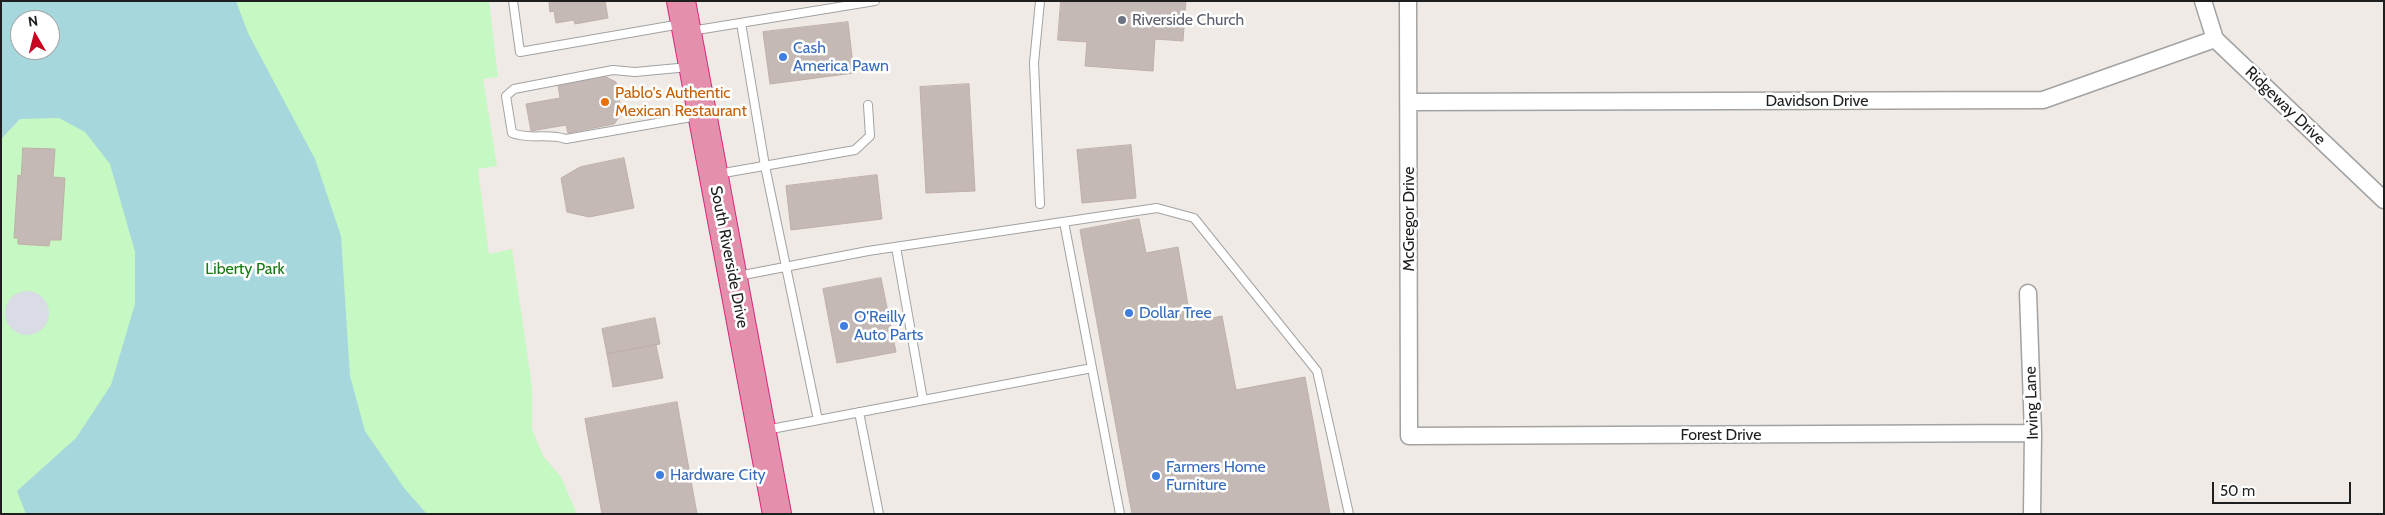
<!DOCTYPE html>
<html>
<head>
<meta charset="utf-8">
<style>
	body { margin:0 }
	#map { position:relative; width:2385px; height:515px; overflow:hidden; background:#efeae5; font-family:Cabin,sans-serif }
	canvas { display:block }
	.frame { position:absolute; inset:0; border:2px solid #1e1e1e; pointer-events:none }
	.north { position:absolute; left:10px; top:10px; width:50px; height:50px; box-sizing:border-box; background:#fff; border:1px solid #a5a5a5; border-radius:50%; rotate:352deg; font-size:14px; font-weight:700; line-height:20px; text-align:center; color:#1e1e1e }
	.north::after { content:''; display:block; margin:auto; width:18px; height:22px; background:#c70621; clip-path:polygon(50% 0,100% 100%,50% 72%,0 100%) }
	.scale { position:absolute; left:2212px; top:482px; width:139px; height:22px; box-sizing:border-box; border:2px solid #1e1e1e; border-top:0; padding-left:6px; font-size:15px; line-height:18px; white-space:nowrap; color:#1e1e1e; -webkit-text-stroke:4px #fff; paint-order:stroke }
</style>
</head>
<body>
<div id="map">
<canvas width="2385" height="515"></canvas>
<div class="frame"></div>
<div class="north">N</div>
<div class="scale">50 m</div>
</div>
<script>
const g = document.querySelector('canvas').getContext('2d');
g.lineJoin = 'round';
function fill(path, color) { g.fillStyle = color; g.fill(path, 'evenodd'); }
function strokePath(path, color, width, dash) { g.strokeStyle = color; g.lineWidth = width; g.lineCap = dash ? 'butt' : 'round'; g.setLineDash(dash || []); g.stroke(path); }
function write(font, color, halo, rows, align = 'center') {
  g.font = font + ' Cabin,sans-serif'; g.lineWidth = 5; g.setLineDash([]); g.textBaseline = 'middle'; g.strokeStyle = halo; g.fillStyle = color; for (const [text, x, y, turn = 0] of rows) {
    g.save(); g.translate(x, y); g.rotate((+turn || 0) * Math.PI / 180); g.textAlign = isNaN(turn) ? turn : align; if (halo) g.strokeText(text, 0, 0); g.fillText(text, 0, 0); g.restore();
  }
}
fill(new Path2D(`
	M183 1H489L498 77 483 79 497 166 478 169 489 254 512 249 532 387V429L543 456 561 477 577 514H1V139L20 119Z`), '#c6f8c3');
fill(new Path2D(`
	M5 313a22 22 0 1 1 44 0a22 22 0 1 1-44 0Z`), '#d9dbe5');
fill(new Path2D(`
	M1 1H236L248 33 315 159 341 236 350 376 365 431 404 488 427 514H26L17 491 76 438 111 385 135 304V252L110 164 85 132 59 118 20 119 1 139ZM20 20H50V50H20Z`), '#a6d7dc');
const building = new Path2D(`
	M553 1H605L608 18 575 24 574 20 556 23 554 11 550 12 549 3Z
	M1061 1H1186L1183 41 1155 39 1153 71 1085 66 1087 42 1058 40Z
	M848 22 854 73 770 84 763 32Z
	M604 76 616 82 622 114 614 124 568 133 566 125 531 131 526 104 560 98 558 85Z
	M969 84 975 191 926 193 920 87Z
	M1131 145 1136 198 1082 203 1077 150Z
	M23 148 55 149 53 177 65 178 61 240H50L49 246 18 244V238H14L18 175 21 176Z
	M624 158 634 208 589 217 567 212 561 178 580 167Z
	M877 175 882 219 791 230 786 186Z
	M1139 219 1146 253 1178 247 1191 322 1222 316 1236 390 1305 377 1330 514H1132L1080 230Z
	M881 278 896 352 837 363 823 289Z
	M655 318 660 344 607 354 602 329Z
	M656 345 663 378 613 387 607 354Z
	M677 402 697 514H602L585 419Z`);
fill(building, '#c4b9b4');
strokePath(building, '#c0afa8', 1);
const lane = new Path2D(`
	M513 1 520 52 681 24
	M741 23 765 166 818 420
	M691 31 875 1
	M689 67 635 72 613 70 514 89 506 96 512 133C529 140 548 133 566 139L697 116
	M718 174 855 150 870 136 868 105
	M1040 204 1034 63 1040 1
	M1064 222 1092 368
	M896 247 923 400
	M738 276 868 251 1157 208 1194 218 1317 371 1349 514
	M859 412 879 514
	M766 430 1092 368 1120 514`);
const street = new Path2D(`
	M1408 1 1409 436 2033 433
	M2203 1 2215 39 2384 200
	M1409 102 2043 100 2215 39
	M2028 293 2033 433 2032 514`);
const highway = new Path2D(`
	M681 1 777 514`);
strokePath(lane, '#a2a2a2', 10);
strokePath(street, '#a2a2a2', 19);
strokePath(highway, '#d6297c', 30);
strokePath(lane, '#fff', 8);
strokePath(street, '#fff', 16);
strokePath(highway, '#e48fab', 28);
for (const [x, y, r, color] of [
	[1122,20,5,"#6b7280"],
	[783,57,5,"#3f7fe0"],
	[605,102,5,"#e8710a"],
	[1129,313,5,"#3f7fe0"],
	[844,326,5,"#3f7fe0"],
	[660,475,5,"#3f7fe0"],
	[1156,476,5,"#3f7fe0"]
]) { const dot = new Path2D(); dot.arc(x, y, r, 0, 2 * Math.PI); g.fillStyle = color; g.fill(dot); strokePath(dot, '#fff', 2); }
write('16px', '#5b616d', '#fff', [
	["Riverside Church",1132,20]
], 'left');
write('16px', '#366cbe', '#fff', [
	["Cash",793,48],
	["America Pawn",793,66],
	["Dollar Tree",1139,313],
	["O'Reilly",854,317],
	["Auto Parts",854,335],
	["Farmers Home",1166,467],
	["Furniture",1166,485],
	["Hardware City",670,475]
], 'left');
write('16px', '#c56008', '#fff', [
	["Pablo's Authentic",615,93],
	["Mexican Restaurant",615,111]
], 'left');
write('16px', '#1e1e1e', '#fff', [
	["Davidson Drive",1817,101],
	["Ridgeway Drive",2285,106,44],
	["McGregor Drive",1409,219,-90],
	["South Riverside Drive",729,257,79],
	["Irving Lane",2032,403,-92],
	["Forest Drive",1721,435]
]);
write('16px', '#157a0f', '#fff', [
	["Liberty Park",245,269]
]);
</script>
</body>
</html>
